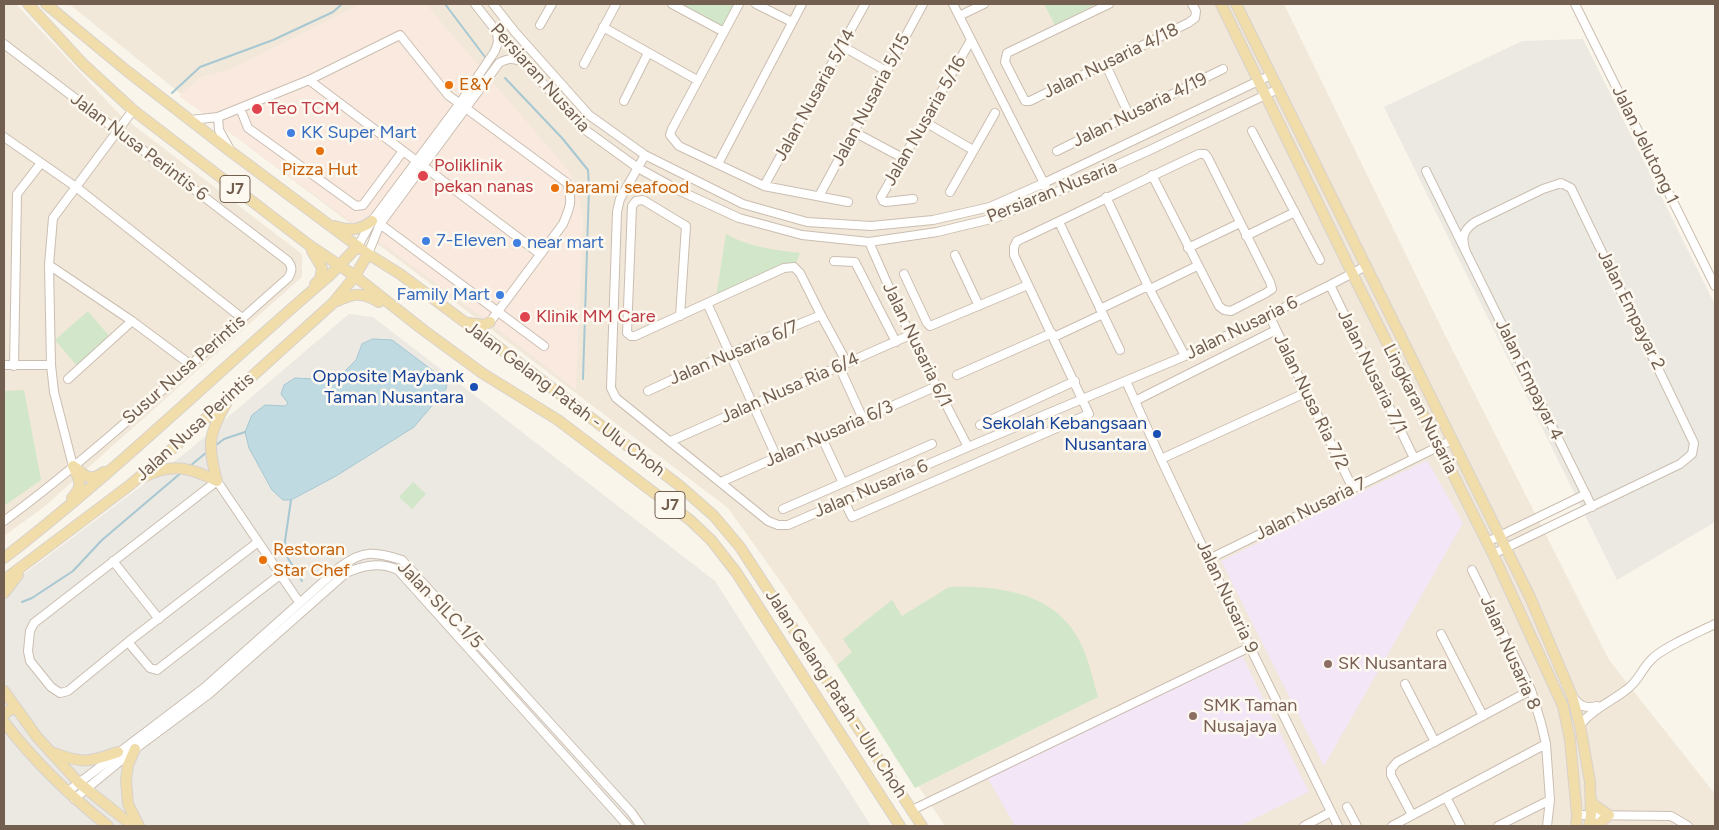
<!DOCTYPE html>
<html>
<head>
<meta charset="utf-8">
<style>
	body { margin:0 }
	#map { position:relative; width:1719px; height:830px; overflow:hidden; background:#faf5ea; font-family:Figtree,sans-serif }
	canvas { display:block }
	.frame { position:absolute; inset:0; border:5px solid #725f50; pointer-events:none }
</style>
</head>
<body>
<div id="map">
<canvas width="1719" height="830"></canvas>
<div class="frame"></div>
</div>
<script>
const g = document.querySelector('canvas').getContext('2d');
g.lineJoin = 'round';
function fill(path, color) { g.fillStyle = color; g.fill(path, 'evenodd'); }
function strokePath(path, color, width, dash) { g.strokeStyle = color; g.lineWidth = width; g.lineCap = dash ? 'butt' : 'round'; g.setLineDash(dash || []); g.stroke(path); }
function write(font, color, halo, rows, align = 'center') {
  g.font = font + ' Figtree,sans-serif'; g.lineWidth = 5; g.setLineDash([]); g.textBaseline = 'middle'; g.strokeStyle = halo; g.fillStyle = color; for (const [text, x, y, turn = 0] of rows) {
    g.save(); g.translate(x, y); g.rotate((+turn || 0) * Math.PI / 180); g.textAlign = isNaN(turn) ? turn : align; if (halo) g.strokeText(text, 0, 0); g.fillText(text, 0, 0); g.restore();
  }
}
fill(new Path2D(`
	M4 4H16L119 114 302 254V277L44 507 4 536Z
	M69 4H1284L1444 333 1609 660 1715 794V826H945L785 588 728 508 212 119Z`), '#f1e8d9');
fill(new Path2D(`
	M361 4H426L569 171 576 185 583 220 576 390 481 316 179 96 201 77 230 69Z`), '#f9e9df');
fill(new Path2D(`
	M1583 39 1715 305V522L1617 580 1384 107 1522 41Z
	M349 314 373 317 715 581 871 826H4V589L188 451Z`), '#ece8e2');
fill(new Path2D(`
	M1427 460 1463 523 1324 766 1221 561Z
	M1242 655 1309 792 1239 826H1015L987 777Z`), '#f2e6f7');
fill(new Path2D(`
	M677 4H734L721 28Z
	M1044 4H1096L1055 25Z
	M726 234C749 247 774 250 800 253L795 266 716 297Z
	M88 311 110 337 77 366 55 340Z
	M24 390 41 480 4 506V391Z
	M413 482 426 494 412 509 399 497Z
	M949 587C995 585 1051 592 1076 635 1088 654 1092 677 1098 697L915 788 837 665 852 652 843 639 892 600 902 616Z`), '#d2e7c9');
const water = new Path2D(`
	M373 339 392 340 444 379 447 384 446 389 414 427 336 476 291 500H283L272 490 249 448 245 432 252 415 265 405 285 406 288 403 281 394 284 385 295 378 330 380 343 373 356 360 362 344Z`);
fill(water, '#c0dae2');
strokePath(water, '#a7c8d2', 1);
strokePath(new Path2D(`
	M445 4 485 57
	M505 78 562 138 588 170 589 187 583 379
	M172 93 200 67 273 40 333 12 342 4
	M215 446 224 439 245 432
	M190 466 207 452
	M291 500 285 541 286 555 302 581
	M22 602 32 598 73 571 102 540 182 472`), '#a7c8d2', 2);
const minor = new Path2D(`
	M475 4 497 32 584 129 638 168 678 190 739 218 802 235 869 242 937 232 995 218 1050 195 1150 150 1278 89
	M493 4 515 32 589 115 645 155 743 204 807 222 871 226 933 220 990 207 1044 183 1271 75
	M672 4 724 32
	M739 4 672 129 670 135 679 146 764 186 848 202
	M756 4 792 22
	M953 4 1050 195
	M1109 4 1007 53 1005 62 1025 101H1030L1188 23 1195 18 1196 11 1192 4
	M1575 4 1715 286
	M959 16 984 4
	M540 25 552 4
	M603 27 697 80
	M4 44 288 261C293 268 292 271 288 278 194 360 104 447 4 521
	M842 46 888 72
	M584 64 616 4
	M1106 65 1129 115
	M309 80 540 254
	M624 101 648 53
	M240 108 248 128 356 206 363 205 403 151
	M218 117 219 130 229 148
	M191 120 218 117 309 80 400 35 448 95 567 183C573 202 570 207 563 224L490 322
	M925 122 973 150
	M1252 131 1320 260
	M854 132 903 158
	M4 137 76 187 242 318
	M1057 151 1223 69
	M645 155 620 199 617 212 611 388 616 398 631 410 768 521 778 525H788L968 447 1185 356 1330 285 1366 266
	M718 164 802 4
	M1426 171 1592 507
	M764 186 865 4
	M950 192 995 113
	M819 196 923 4
	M1106 197 1148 286 1185 356
	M913 199 886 202 883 201 881 197 971 40
	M1059 222 1120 350
	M380 224 544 346
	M1246 236 1295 212
	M869 242 910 335 968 447
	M358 246 372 221 460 103 495 51 498 42 497 32
	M1188 248 1240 223
	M1466 252C1461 238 1463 230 1475 222L1543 189 1561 183 1571 188 1694 443 1692 454 1680 464 1493 554
	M368 254 380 224 499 63C508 58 513 58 523 62
	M955 255 979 306
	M834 261 855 262 896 342
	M49 265 132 321 191 365
	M904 274 927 323 930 326 1028 285
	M1330 285 1414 458
	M1150 289 1197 266
	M707 303 777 458
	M1100 309 1148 286
	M1269 315 1353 489
	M680 316 686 226 643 200 636 201 632 206 627 333 631 336H635L784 268 794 267 800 273 821 315 847 363
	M1054 337 1103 314
	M4 365H51
	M14 366 17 194 41 163
	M839 366 863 419
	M957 375 1052 333
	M68 379 132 321
	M1126 381 1161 459 1250 647 1338 826
	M648 391 730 353 821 315
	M1135 401 1276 330
	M980 425 1075 381
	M671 441 910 335
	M1161 459 1305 393
	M73 466 54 392 51 365 49 265 53 218 133 110
	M721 482 937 386
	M843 483 932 444
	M844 501 852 517 1089 414 1014 255V247L1017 241C1078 213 1138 182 1199 154H1205L1208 158 1270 282 1272 289 1266 293 1231 311 1224 310 1219 306 1152 175
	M783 509 843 483 822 438
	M258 542 128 642 68 691 60 693 51 687 30 661 28 651 30 631 34 623 217 481 299 602
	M1487 542 1586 494
	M1209 559 1452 440
	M113 561 159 619
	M1472 570 1531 690 1541 723 1546 744 1550 800 1547 826
	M1441 634 1483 716
	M128 642 150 668 157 670 281 574
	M1405 684 1435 742
	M1573 697C1580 706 1585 709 1597 706
	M1580 725C1594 708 1609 703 1626 690 1638 682 1641 670 1651 660 1661 648 1699 632 1715 624
	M67 792 204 688 340 567C364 549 375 552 402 560L631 812 641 826
	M1446 797 1461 826
	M74 799 135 749 209 694 346 573C364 565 380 562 398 570L628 826
	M1347 807 1357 826
	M912 810 1250 647
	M1412 815 1391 775V769L1397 762 1531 690
	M1577 815 1671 816 1688 826
	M1304 826 1331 812
	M1392 826 1546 744
	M1498 826 1550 800`);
const major = new Path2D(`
	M28 4 83 64 133 110 309 245 355 276 422 329 482 373 558 420 690 520 711 540 736 572 900 826
	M46 4 127 71 230 151 368 254 400 274 501 349 680 486 714 516 740 547 922 826
	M1221 4 1352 273 1493 554 1563 706 1570 740 1577 815 1576 826
	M1236 4 1530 597 1572 696 1580 725 1590 782 1591 815 1589 826
	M334 226C351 231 358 231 372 221
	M312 251 322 268 320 279 315 284
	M337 301C354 293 362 292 379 302
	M469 323 484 325 490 322
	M76 468C87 478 91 481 104 472
	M144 477C172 462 191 468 217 481
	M217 481C208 447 207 436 226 404
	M72 498C84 485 79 480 73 466
	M4 558C118 470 220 369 329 276L358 246
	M4 580 130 485 172 449 333 303 355 276 368 254
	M4 593 18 575
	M4 691 37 737 79 783 133 826
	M4 714 15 707
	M4 722C34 761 69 795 108 826
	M135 749 128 765 126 780 128 804 139 826
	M54 753C83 764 89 762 118 752
	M1591 800 1594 805 1609 815 1596 826`);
strokePath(minor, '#cbbeb1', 10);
strokePath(major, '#d8d2ce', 12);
strokePath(minor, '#fff', 8);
strokePath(major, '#f1ddaa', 10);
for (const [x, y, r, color] of [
	[449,85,5,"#e8710a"],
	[257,109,6,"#e0444e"],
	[291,133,5,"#3f7fe0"],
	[320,151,5,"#e8710a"],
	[423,176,6,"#e0444e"],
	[555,188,5,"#e8710a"],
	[426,241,5,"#3f7fe0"],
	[517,243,5,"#3f7fe0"],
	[500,295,5,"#3f7fe0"],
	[525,317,6,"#e0444e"],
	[474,387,5,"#1a4fb4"],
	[1157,434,5,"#1a4fb4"],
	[263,560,5,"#e8710a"],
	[1328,664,5,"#8d6e63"],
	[1193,716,5,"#8d6e63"]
]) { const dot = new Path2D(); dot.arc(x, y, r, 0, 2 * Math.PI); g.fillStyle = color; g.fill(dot); strokePath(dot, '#fdf9f0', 2); }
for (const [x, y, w] of [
	[235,189,30],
	[670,505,30]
]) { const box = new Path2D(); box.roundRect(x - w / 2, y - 13.5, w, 27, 4); g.fillStyle = '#fdf9f0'; g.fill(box); strokePath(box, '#725f50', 1); }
write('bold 16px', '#725f50', null, [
	["J7",235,189],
	["J7",670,505]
]);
write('18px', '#725f50', '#fdf9f0', [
	["Jalan Nusaria 4/18",1111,61,-26],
	["Persiaran Nusaria",540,78,48],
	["Jalan Nusaria 5/14",815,95,-61],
	["Jalan Nusaria 5/15",871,100,-62],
	["Jalan Nusaria 4/19",1140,110,-26],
	["Jalan Nusaria 5/16",925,121,-60],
	["Jalan Jelutong 1",1645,145,64],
	["Jalan Nusa Perintis 6",139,147,37],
	["Persiaran Nusaria",1052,192,-22],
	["Jalan Empayar 2",1631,310,64],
	["Jalan Nusaria 6",1242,328,-26],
	["Jalan Nusaria 6/1",917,345,64],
	["Jalan Nusaria 6/7",734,353,-23],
	["Susur Nusa Perintis",184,370,-41],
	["Jalan Nusaria 7/1",1372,372,64],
	["Jalan Empayar 4",1529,380,64],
	["Jalan Nusa Ria 6/4",790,388,-24],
	["Jalan Gelang Patah - Ulu Choh",565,399,37],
	["Jalan Nusa Ria 7/2",1311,402,64],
	["Lingkaran Nusaria",1420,409,63],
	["Jalan Nusa Perintis",195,427,-42],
	["Jalan Nusaria 6/3",829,434,-24],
	["Jalan Nusaria 6",871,489,-23],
	["Jalan Nusaria 7",1311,509,-26],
	["Jalan Nusaria 9",1227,597,65],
	["Jalan SILC 1/5",440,605,46],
	["Jalan Nusaria 8",1510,653,66],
	["Jalan Gelang Patah - Ulu Choh",836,694,57]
]);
write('18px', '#c56008', '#fdf9f0', [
	["E&Y",459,85],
	["Pizza Hut",320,170,"center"],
	["barami seafood",565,188],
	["Restoran",273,550],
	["Star Chef",273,571]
], 'left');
write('18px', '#be3a42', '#fdf9f0', [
	["Teo TCM",268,109],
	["Poliklinik",434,166],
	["pekan nanas",434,187],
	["Klinik MM Care",536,317]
], 'left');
write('18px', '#366cbe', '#fdf9f0', [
	["KK Super Mart",301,133],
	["7-Eleven",436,241],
	["near mart",527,243],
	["Family Mart",490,295,"right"]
], 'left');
write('18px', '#164399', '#fdf9f0', [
	["Opposite Maybank",464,377],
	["Taman Nusantara",464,398],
	["Sekolah Kebangsaan",1147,424],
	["Nusantara",1147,445]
], 'right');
write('18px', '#785e54', '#fdf9f0', [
	["SK Nusantara",1338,664],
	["SMK Taman",1203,706],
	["Nusajaya",1203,727]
], 'left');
</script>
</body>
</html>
